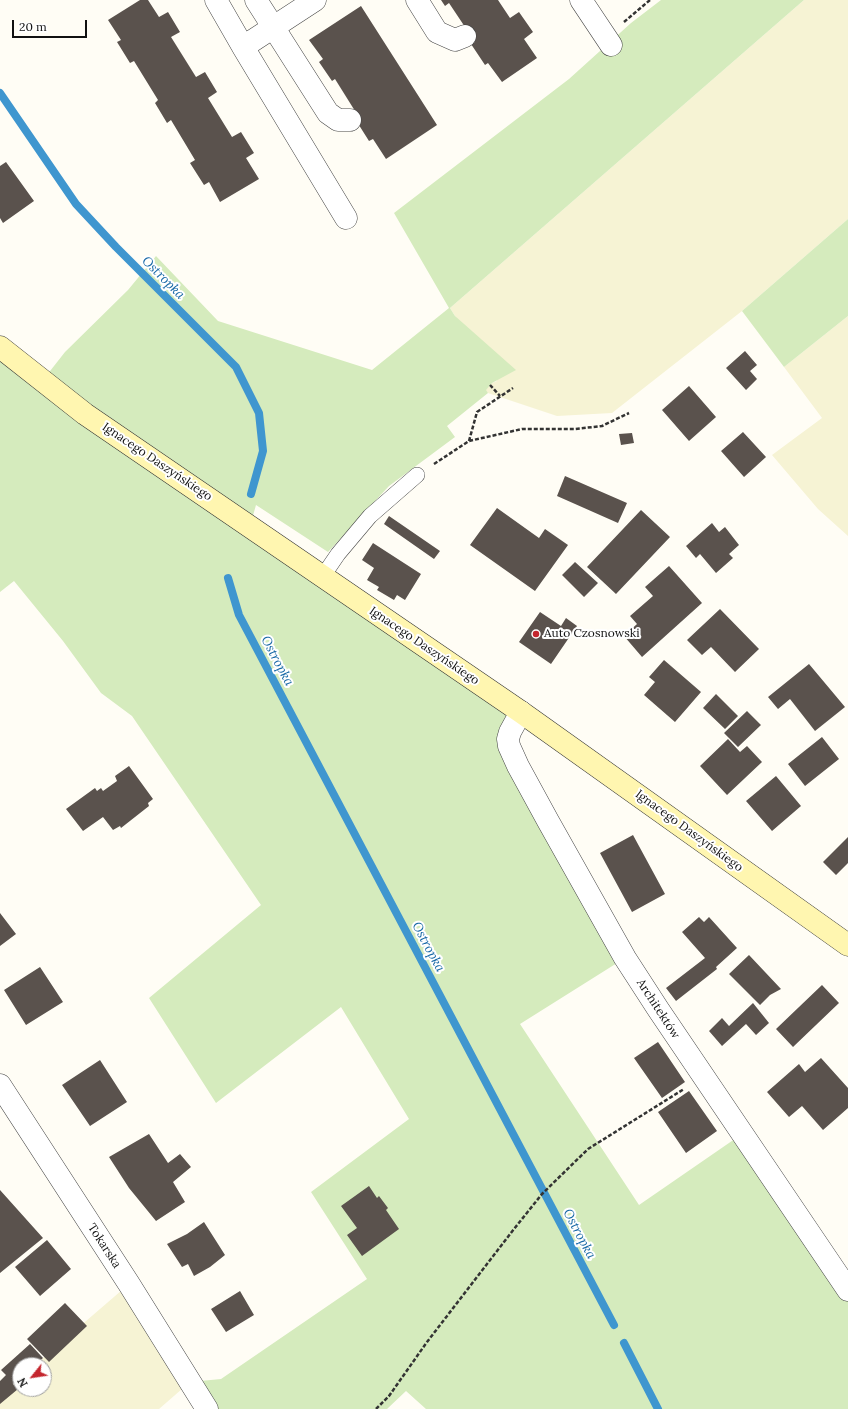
<!DOCTYPE html>
<html>
<head>
<meta charset="utf-8">
<style>
	body { margin:0 }
	#map { position:relative; width:848px; height:1409px; overflow:hidden; background:#fffdf5; font-family:Lora,serif }
	canvas { display:block }
	.north { position:absolute; left:12px; top:1357px; width:40px; height:40px; box-sizing:border-box; background:#fff; border:1px solid #a0a0a0; border-radius:50%; rotate:240deg; font-size:11px; font-weight:700; line-height:16px; text-align:center; color:#111 }
	.north::after { content:''; display:block; margin:auto; width:14px; height:18px; background:#c4262e; clip-path:polygon(50% 0,100% 100%,50% 72%,0 100%) }
	.scale { position:absolute; left:12px; top:20px; width:75px; height:18px; box-sizing:border-box; border:2px solid #111; border-top:0; padding-left:5px; font-size:12px; line-height:14px; white-space:nowrap; color:#111; -webkit-text-stroke:3px #fff; paint-order:stroke }
</style>
</head>
<body>
<div id="map">
<canvas width="848" height="1409"></canvas>
<div class="north">N</div>
<div class="scale">20 m</div>
</div>
<script>
const g = document.querySelector('canvas').getContext('2d');
g.lineJoin = 'round';
function fill(path, color) { g.fillStyle = color; g.fill(path, 'evenodd'); }
function strokePath(path, color, width, dash) { g.strokeStyle = color; g.lineWidth = width; g.lineCap = dash ? 'butt' : 'round'; g.setLineDash(dash || []); g.stroke(path); }
function write(font, color, halo, rows, align = 'center') {
  g.font = font + ' Lora,serif'; g.lineWidth = 4; g.setLineDash([]); g.textBaseline = 'middle'; g.strokeStyle = halo; g.fillStyle = color; for (const [text, x, y, turn = 0] of rows) {
    g.save(); g.translate(x, y); g.rotate((+turn || 0) * Math.PI / 180); g.textAlign = isNaN(turn) ? turn : align; if (halo) g.strokeText(text, 0, 0); g.fillText(text, 0, 0); g.restore();
  }
}
fill(new Path2D(`
	M804 0H848V219L742 311 612 413 557 416 488 393 485 390 492 383 497 381 450 308Z
	M848 316V536L818 509 772 455 822 418 784 367Z
	M129 1284 190 1382 159 1409H0V1396L20 1378V1389H44V1365H35Z`), '#f6f3d4');
fill(new Path2D(`
	M661 0H804L450 308 455 316 516 370 492 383 486 390 488 393 447 426 455 437 389 486 328 552 256 505 250 526 521 712 510 732 625 958 520 1024 639 1205 742 1134 848 1290V1409H426L406 1391 387 1409H207L190 1382 221 1379 367 1279 311 1192 409 1119 341 1007 216 1103 149 998 261 905 132 716 101 693 63 641 14 581 0 592V347L43 380 65 352 128 290 156 256 218 321 372 370 449 308 394 213 569 79 631 23Z
	M848 219V316L784 367 742 311Z`), '#d5ebbd');
strokePath(new Path2D(`
	M0 93 76 204 116 247 236 367 259 413 263 451 251 494
	M228 578 239 615 614 1325
	M624 1343 658 1409`), '#3f96cf', 8);
fill(new Path2D(`
	M140 0H148L159 17 168 12 180 32 171 37 196 77 205 72 217 92 208 98 232 137 241 132 254 153 246 158 259 179 220 202 209 182 204 185 190 163 195 160 171 120 167 123 155 103 158 100 134 61 130 63 117 42 121 40 108 20Z
	M441 0H498L510 18 519 12 533 32 524 39 537 58 502 82 488 63 485 65 471 44 475 42 449 3 445 6Z
	M361 6 437 125 386 159 373 139 369 141 357 122 360 119 335 79 332 81 319 62 323 59 309 40Z
	M6 162 34 201 3 223 0 218V166Z
	M745 351 757 365 750 371 757 379 746 390 726 368Z
	M689 386 716 417 689 441 662 410Z
	M743 432 766 457 744 477 721 451Z
	M632 433 634 443 621 445 619 434Z
	M565 476 627 503 618 523 557 496Z
	M497 508 539 538 545 529 568 545 535 591 470 545Z
	M641 510 670 537 616 594 587 567Z
	M389 516 440 551 434 559 384 524Z
	M712 523 719 532 725 527 739 545 729 554 733 558 716 573 700 554 696 558 686 546Z
	M373 543 421 574 405 600 397 595 394 600 377 590 379 587 367 580 374 568 362 560Z
	M575 562 598 583 584 597 562 575Z
	M669 566 702 603 642 657 624 636 637 624 630 616 653 596 645 587Z
	M720 609 759 649 735 672 711 647 702 655 687 640Z
	M540 612 561 626 566 618 577 626 551 664 519 642Z
	M664 660 701 692 675 722 644 695 655 682 649 677Z
	M809 664 845 707 815 731 790 699 778 709 768 697Z
	M716 694 738 716 725 729 703 708Z
	M747 711 761 725 738 747 724 733Z
	M822 737 839 759 805 786 788 764Z
	M728 739 740 752 747 746 762 762 727 795 700 766Z
	M129 766 153 799 148 803 149 806 121 828 120 826 113 830 103 817 83 831 66 809 95 788 97 791 101 788 103 791 117 781 115 776Z
	M776 776 801 806 772 831 746 801Z
	M633 835 665 894 632 912 600 853Z
	M848 837V863L836 875 823 862Z
	M0 913 16 934 0 946Z
	M699 917 704 922 709 917 737 948 716 967 717 969 676 1001 666 988 705 958 682 932Z
	M749 955 781 989 770 995 760 1005 729 974Z
	M40 967 63 1002 26 1025 4 990Z
	M822 985 839 1003 793 1047 776 1029Z
	M753 1003 769 1023 756 1035 746 1024 722 1046 709 1031 722 1018 729 1026Z
	M658 1042 685 1082 662 1098 634 1058Z
	M821 1058 848 1088V1108L823 1130 802 1106 789 1117 767 1092 799 1064 805 1072Z
	M100 1060 127 1102 90 1126 62 1085Z
	M689 1091 717 1131 686 1153 658 1112Z
	M149 1134 168 1163 180 1154 191 1167 173 1182 185 1202 156 1221 129 1188 109 1157Z
	M369 1186 377 1198 379 1196 388 1208 386 1210 399 1229 362 1256 347 1235 357 1228 341 1206Z
	M0 1190 43 1238 0 1273Z
	M204 1222 225 1255 210 1267 194 1276 188 1264 182 1267 167 1244 187 1234Z
	M47 1240 71 1269 40 1296 15 1267Z
	M240 1291 254 1315 226 1332 211 1309Z
	M65 1303 87 1326 49 1362 27 1339Z
	M30 1344 43 1358 35 1365H20V1378L13 1384 18 1389 0 1404V1381L6 1375 1 1370Z`), '#5a524d');
const service = new Path2D(`
	M323 576 338 554 370 516 417 475`);
const minor = new Path2D(`
	M216 0 243 47 315 0
	M256 0 328 113 338 120H350
	M417 0 437 32 455 40 465 36
	M581 0 611 45
	M243 47 346 218
	M0 1085 129 1284 207 1409`);
const tertiary = new Path2D(`
	M521 712 510 732 508 739 509 746 518 766 548 821 625 958 658 1009 848 1290`);
const secondary = new Path2D(`
	M0 347 85 414 521 712 848 945`);
strokePath(service, '#444', 16);
strokePath(minor, '#444', 23);
strokePath(tertiary, '#444', 23);
strokePath(secondary, '#333', 23);
strokePath(new Path2D(`
	M624 22 650 0
	M490 385 500 396
	M469 441 477 412 513 388
	M434 464 469 441 522 429H575L602 426 629 413
	M376 1409 389 1396 427 1342 514 1229 542 1194 588 1149 684 1089`), '#333', 2.5, [4, 2]);
strokePath(service, '#fff', 15);
strokePath(minor, '#fff', 22);
strokePath(tertiary, '#fff', 22);
strokePath(secondary, '#fff6b0', 22);
for (const [x, y, r, color] of [
	[536,634,4,"#c4262e"]
]) { const dot = new Path2D(); dot.arc(x, y, r, 0, 2 * Math.PI); g.fillStyle = color; g.fill(dot); strokePath(dot, '#fff', 1.5); }
write('12px', '#111', '#fff', [
	["Ignacego Daszyńskiego",157,462,34],
	["Ignacego Daszyńskiego",424,646,34],
	["Ignacego Daszyńskiego",689,831,36],
	["Architektów",658,1009,57],
	["Tokarska",104,1246,57]
]);
write('12px', '#111', '#fff', [
	["Auto Czosnowski",544,634]
], 'left');
write('italic 13px', '#1768a6', '#fff', [
	["Ostropka",163,278,45],
	["Ostropka",277,661,62],
	["Ostropka",428,947,62],
	["Ostropka",579,1234,62]
]);
</script>
</body>
</html>
